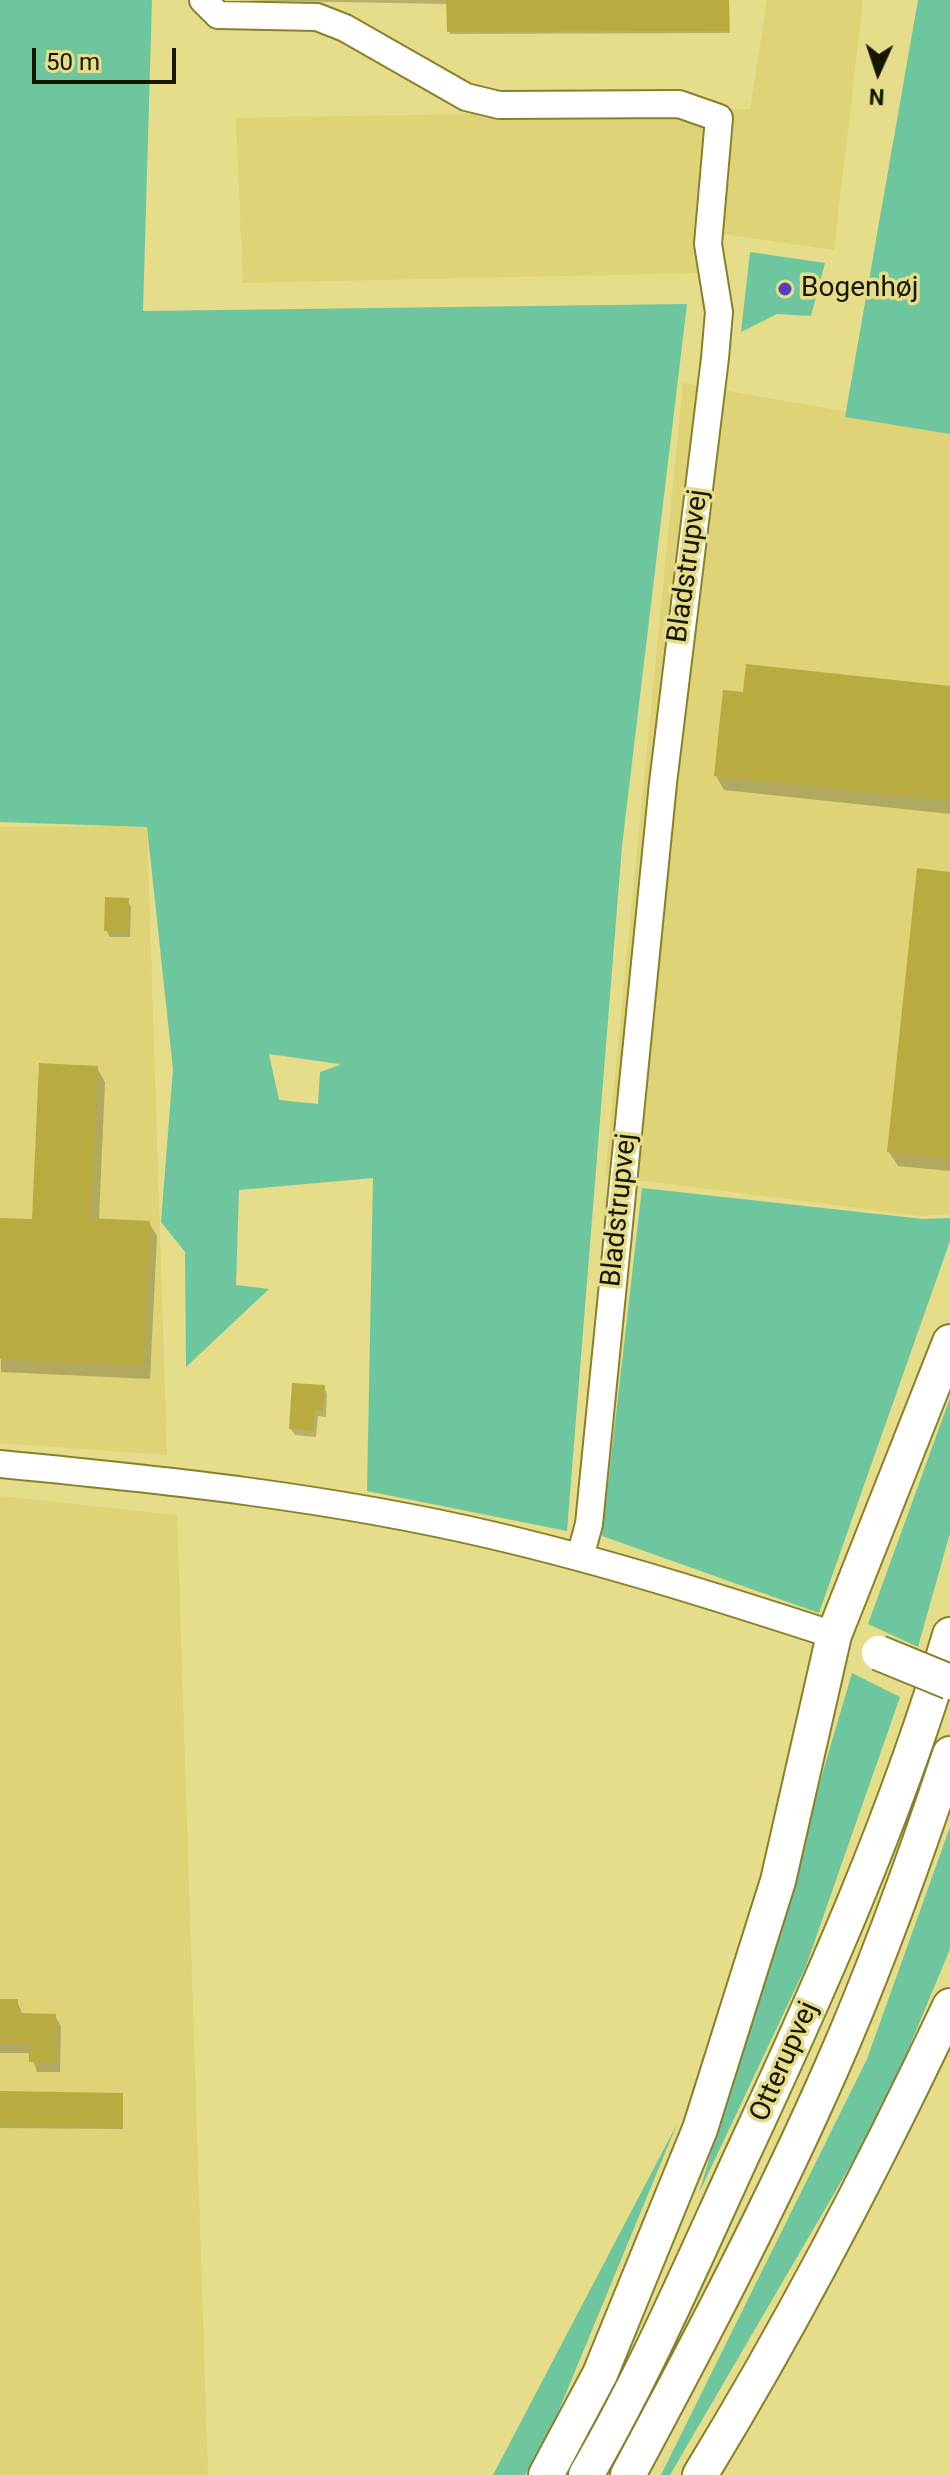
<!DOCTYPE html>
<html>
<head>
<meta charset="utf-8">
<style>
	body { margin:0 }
	#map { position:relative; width:950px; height:2475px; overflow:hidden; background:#e5dd89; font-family:Roboto,sans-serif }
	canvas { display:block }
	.north { position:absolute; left:838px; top:32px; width:80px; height:80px; -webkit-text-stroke:6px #e5dd89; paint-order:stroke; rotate:183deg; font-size:22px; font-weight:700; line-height:32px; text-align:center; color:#191600 }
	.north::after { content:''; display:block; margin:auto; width:28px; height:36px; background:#191600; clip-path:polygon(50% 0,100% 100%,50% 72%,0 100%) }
	.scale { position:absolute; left:32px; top:48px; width:144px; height:36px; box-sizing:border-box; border:4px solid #191600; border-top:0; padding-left:10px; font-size:24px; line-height:28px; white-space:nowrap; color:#191600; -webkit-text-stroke:6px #e5dd89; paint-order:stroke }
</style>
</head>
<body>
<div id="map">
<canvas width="950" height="2475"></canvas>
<div class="north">N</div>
<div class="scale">50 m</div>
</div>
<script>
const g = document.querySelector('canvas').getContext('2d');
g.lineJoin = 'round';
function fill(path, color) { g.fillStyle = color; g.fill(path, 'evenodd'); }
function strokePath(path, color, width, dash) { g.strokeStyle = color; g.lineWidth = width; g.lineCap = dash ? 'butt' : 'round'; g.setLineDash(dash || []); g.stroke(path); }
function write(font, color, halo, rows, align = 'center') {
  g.font = font + ' Roboto,sans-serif'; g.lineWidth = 7; g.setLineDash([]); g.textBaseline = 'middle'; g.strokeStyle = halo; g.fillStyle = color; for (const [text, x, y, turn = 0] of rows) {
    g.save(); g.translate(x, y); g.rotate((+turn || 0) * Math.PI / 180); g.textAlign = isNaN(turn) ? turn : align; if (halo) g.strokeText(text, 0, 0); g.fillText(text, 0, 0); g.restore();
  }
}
fill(new Path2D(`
	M767 0H863L834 250 699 231V273L243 283 236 118 750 109Z
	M683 383 950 430V1214L920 1216 605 1176Z
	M147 826 167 1455 0 1443V827Z
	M0 1496 177 1515 208 2475H0Z`), '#ded477');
fill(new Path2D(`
	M0 0H152L143 311 687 304 622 846 567 1531 367 1491 373 1178 239 1190 236 1285 269 1289 186 1367 185 1252 161 1222 173 1069 147 827 0 822ZM269 1054 339 1064 340 1065 320 1072 318 1104 279 1100Z
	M918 0H950V434L845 417Z
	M750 252 825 263 811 316 777 314 741 332Z
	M642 1188 923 1219 950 1218V1241L819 1613 602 1536Z
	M950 1398V1533L918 1647 868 1624Z
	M852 1673 900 1697 806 1966 699 2193Z
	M950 1827V1949L884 2108 670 2475H661L867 2059Z
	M677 2124 552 2427 525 2475H493Z`), '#6ec69f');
fill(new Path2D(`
	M227 0H729L730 33 450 34 448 4Z
	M950 688V814L724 790 716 776 745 694Z
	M950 874V1171L898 1166 889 1152Z
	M127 900 131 907 130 937H110L106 930Z
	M97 1068 105 1082 99 1220 149 1223 157 1236 150 1379 1 1372 0 1220 34 1221Z
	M324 1387 327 1394 326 1417 318 1416 316 1437 295 1435 291 1429Z
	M0 2001H17L23 2015 55 2016 61 2026 60 2072H37L31 2053H0Z
	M0 2093 122 2095 123 2129 0 2128Z`), '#0003');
fill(new Path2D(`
	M446 0H729V31L447 32Z
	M746 664 950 686V801L714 776 723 690 743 692Z
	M917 868 950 872V1159L887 1152Z
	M105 897 129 898 128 931H104Z
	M39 1063 98 1066 91 1218 150 1221 144 1366 0 1359V1218L32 1219Z
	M292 1383 325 1385 323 1411 315 1410 314 1431 289 1429Z
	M0 1999H18V2013L56 2014 55 2063 29 2062V2044L0 2043Z
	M0 2091 123 2093V2127L0 2126Z`), '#b8ac40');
const minor = new Path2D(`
	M203 0 218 15 317 17 345 28 466 97 499 105 679 104 719 118 708 244 719 312 715 358 663 783 589 1524 580 1557
	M0 1464C165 1480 329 1497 491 1535 607 1562 720 1598 834 1635`);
const major = new Path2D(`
	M546 2475 600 2374 700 2129 778 1881 834 1635 950 1342
	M586 2475C646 2372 693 2262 743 2153 821 1985 898 1813 950 1635
	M628 2475C700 2341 771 2206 832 2067 877 1965 915 1859 950 1754
	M700 2475C793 2323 874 2167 950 2006`);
strokePath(minor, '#8a802c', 30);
strokePath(major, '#8a802c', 38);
strokePath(minor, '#fff', 26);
strokePath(major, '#fff', 34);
const majorBridge = new Path2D(`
	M879 1653 950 1682`);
strokePath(majorBridge, '#8a802c', 38, []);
strokePath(majorBridge, '#fff', 34);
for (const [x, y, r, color] of [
	[785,289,8,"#5342ba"]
]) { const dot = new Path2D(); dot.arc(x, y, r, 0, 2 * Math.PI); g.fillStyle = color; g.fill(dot); strokePath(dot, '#e5dd89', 3); }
write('28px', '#191600', '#e5dd89', [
	["Bogenhøj",801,289]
], 'left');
write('28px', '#191600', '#e5dd89', [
	["Bladstrupvej",689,566,-82],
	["Bladstrupvej",620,1210,-84],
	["Otterupvej",785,2062,-66]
]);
</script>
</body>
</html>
